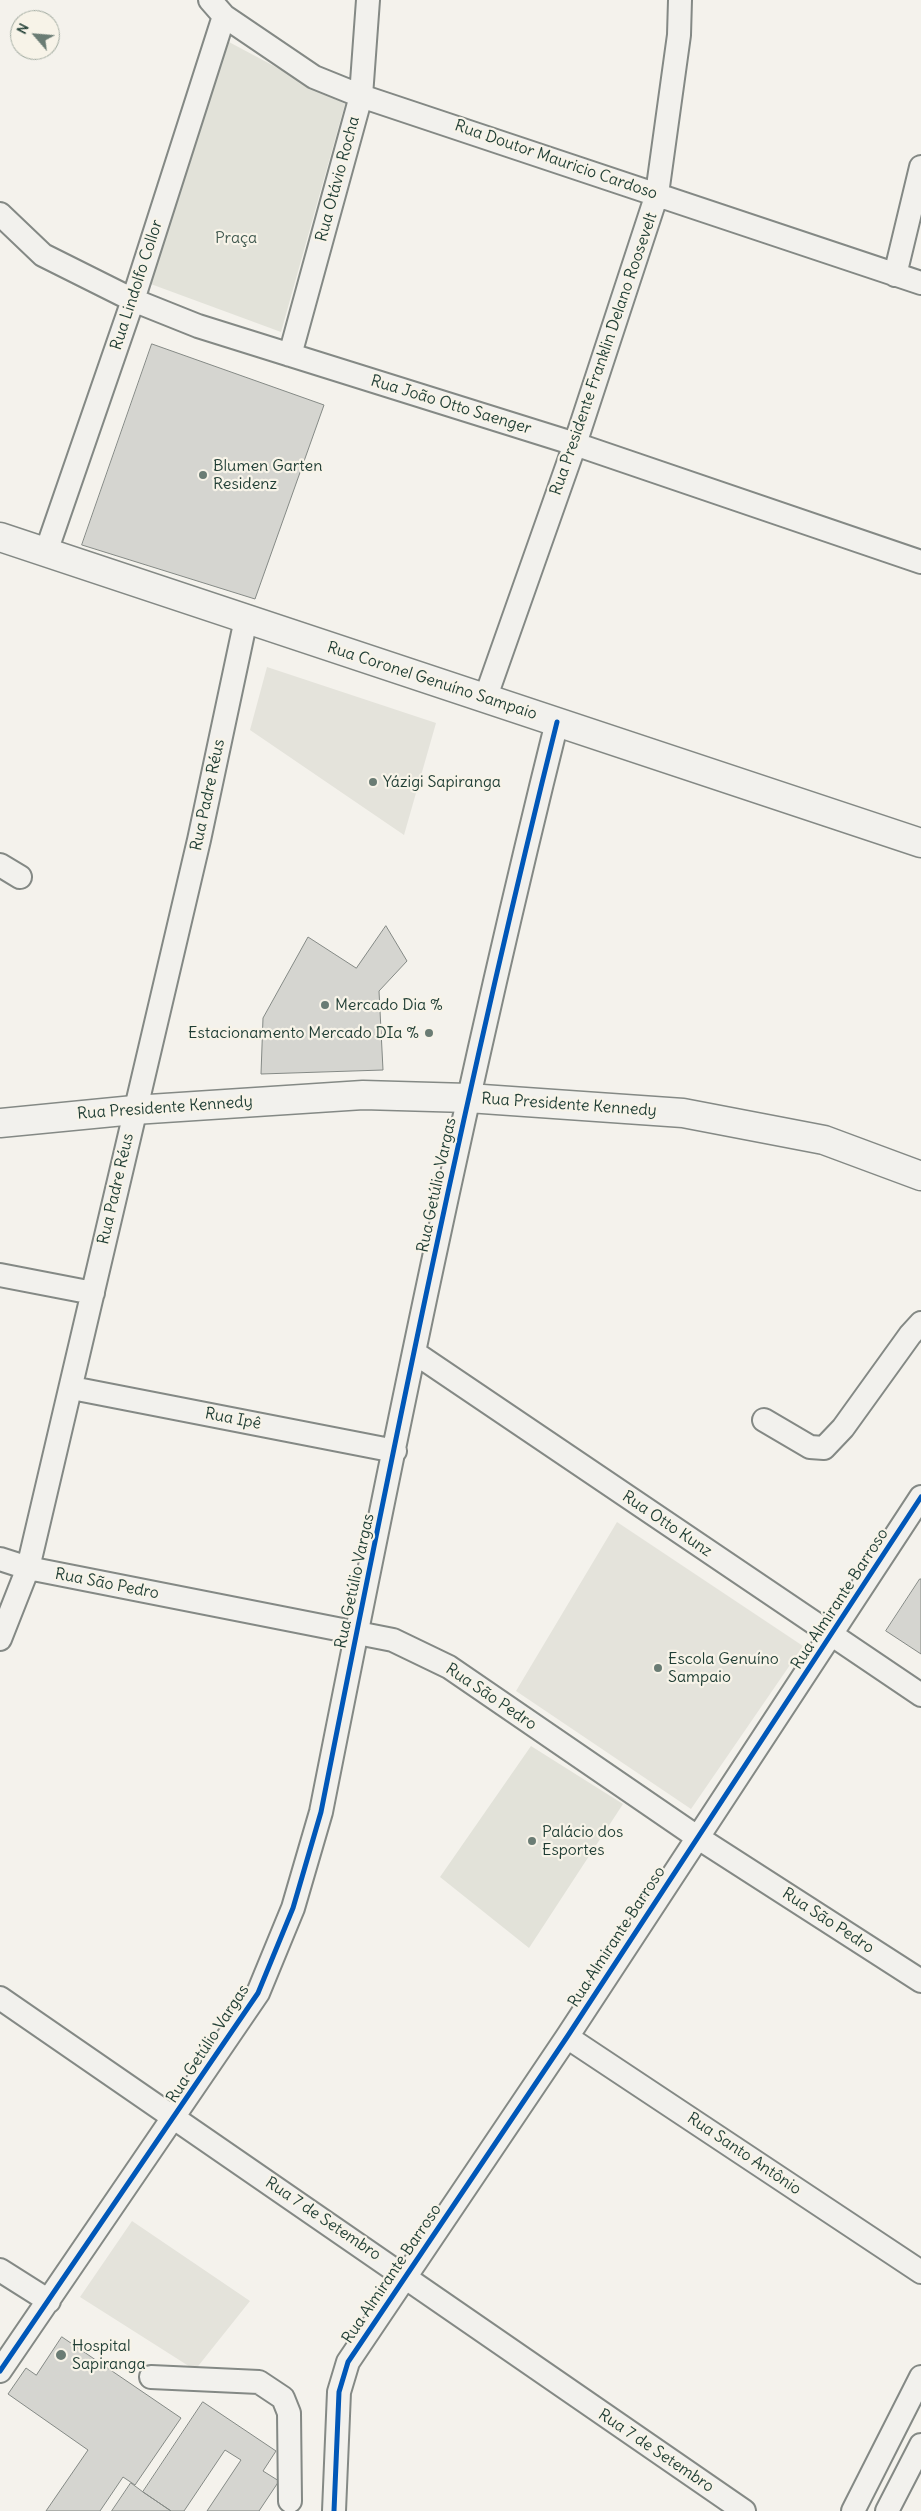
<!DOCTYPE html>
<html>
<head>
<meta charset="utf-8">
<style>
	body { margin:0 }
	#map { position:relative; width:921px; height:2511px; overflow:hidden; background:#f4f2ec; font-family:Delius,sans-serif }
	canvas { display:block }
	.north { position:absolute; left:10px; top:10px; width:50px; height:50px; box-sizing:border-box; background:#f7f3e8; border:1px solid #a1aaa0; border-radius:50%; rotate:297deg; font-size:14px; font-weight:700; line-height:20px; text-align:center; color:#1f3d34 }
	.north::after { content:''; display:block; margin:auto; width:18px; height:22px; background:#6a7c74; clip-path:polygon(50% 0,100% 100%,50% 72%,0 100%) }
</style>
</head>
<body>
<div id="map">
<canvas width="921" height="2511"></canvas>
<div class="north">N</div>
</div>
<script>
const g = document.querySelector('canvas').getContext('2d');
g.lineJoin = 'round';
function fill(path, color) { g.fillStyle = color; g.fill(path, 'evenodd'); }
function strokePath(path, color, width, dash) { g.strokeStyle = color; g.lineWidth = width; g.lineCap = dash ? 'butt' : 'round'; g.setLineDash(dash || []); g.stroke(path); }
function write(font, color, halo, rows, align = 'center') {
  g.font = font + ' Delius,sans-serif'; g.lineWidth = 4.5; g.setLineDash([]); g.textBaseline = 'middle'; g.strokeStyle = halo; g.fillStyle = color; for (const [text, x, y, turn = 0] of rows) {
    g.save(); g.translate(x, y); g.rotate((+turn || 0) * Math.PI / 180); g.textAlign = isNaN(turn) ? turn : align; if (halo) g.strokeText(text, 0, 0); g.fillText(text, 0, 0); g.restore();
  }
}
fill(new Path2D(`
	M267 667 436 723 404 835 250 730Z
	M617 1522 803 1646 691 1809 516 1691Z
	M132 2221 250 2301 195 2370 80 2297Z`), '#e4e3db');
fill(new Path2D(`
	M229 42 345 104 281 332 148 283Z
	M531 1746 623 1804 529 1948 440 1877Z`), '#e2e2d9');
const building = new Path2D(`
	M152 344 324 405 255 599 82 545Z
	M386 926 407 961 379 991 383 1070 261 1074 263 1018 308 937 356 968Z
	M920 1579H921V1654L886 1631Z
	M62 2337 181 2418 135 2485 123 2477 100 2511H46L88 2450 8 2394 26 2368 36 2375Z
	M203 2402 276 2451 263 2471 279 2481 259 2511H207L241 2460 225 2450 184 2511H171L143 2492Z
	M131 2483 143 2492 171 2511H112Z`);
fill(building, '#d5d5d0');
strokePath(building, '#848985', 1);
const minor = new Path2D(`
	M210 0 224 16 314 77 361 96 921 283
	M0 214 43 255 133 300 198 326 575 444 921 562
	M895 275 921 167
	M290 355 361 96 368 0
	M46 552 133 300 224 16
	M485 699 575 444 657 194 679 35 680 0
	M0 865 20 877
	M0 1275 93 1293
	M415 1353 921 1695
	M72 1388 395 1451
	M764 1420 810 1447 824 1448 843 1428 910 1335 921 1323
	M0 1559 28 1568 393 1640 449 1667 697 1837 921 1981
	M0 1639 28 1568 199 840 246 619
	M0 1998 744 2511
	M567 2037 921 2272
	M0 2270 49 2301
	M0 2371 258 1993 293 1908 321 1812C393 1447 467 1083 557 722
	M151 2377 259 2382 283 2398 289 2413 290 2501
	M334 2511 339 2392 348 2362 567 2037 921 1497
	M853 2511 921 2377
	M887 2511 921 2445`);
const major = new Path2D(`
	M0 537 921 843
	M0 1123 134 1110 363 1095 468 1098 683 1113 824 1140 921 1176`);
strokePath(minor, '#848985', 26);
strokePath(major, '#848985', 31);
strokePath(minor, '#f2f1ed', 22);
strokePath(major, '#f2f1ed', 28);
strokePath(new Path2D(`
	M0 2371 258 1993 293 1908 321 1812C393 1447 467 1083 557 722
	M334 2511 339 2392 348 2362 567 2037 921 1497`), '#0057b8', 5);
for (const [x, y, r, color] of [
	[203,475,5,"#6a7c74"],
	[373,782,5,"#6a7c74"],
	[325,1005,5,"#6a7c74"],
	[429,1033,5,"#6a7c74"],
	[658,1668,5,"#6a7c74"],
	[532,1841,5,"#6a7c74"],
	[61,2355,6,"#6a7c74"]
]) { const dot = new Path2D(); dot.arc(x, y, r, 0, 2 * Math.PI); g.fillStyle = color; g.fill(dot); strokePath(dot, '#f7f3e8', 2); }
write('16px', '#1f3d34', '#f7f3e8', [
	["Rua Doutor Mauricio Cardoso",556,160,19],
	["Rua Otávio Rocha",338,179,-75],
	["Rua Lindolfo Collor",137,285,-72],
	["Rua Presidente Franklin Delano Roosevelt",604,354,-71],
	["Rua João Otto Saenger",451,405,17],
	["Rua Coronel Genuíno Sampaio",432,681,18],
	["Rua Padre Réus",208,795,-78],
	["Rua Presidente Kennedy",569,1105,4],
	["Rua Presidente Kennedy",165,1108,-4],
	["Rua Getúlio Vargas",437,1185,-78],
	["Rua Padre Réus",116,1189,-77],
	["Rua Ipê",233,1419,11],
	["Rua Otto Kunz",667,1524,34],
	["Rua Getúlio Vargas",355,1581,-78],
	["Rua São Pedro",107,1584,11],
	["Rua Almirante Barroso",840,1599,-57],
	["Rua São Pedro",491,1697,34],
	["Rua São Pedro",828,1921,33],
	["Rua Almirante Barroso",617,1937,-57],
	["Rua Getúlio Vargas",208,2044,-57],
	["Rua Santo Antônio",744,2154,34],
	["Rua 7 de Setembro",323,2219,34],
	["Rua Almirante Barroso",392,2274,-56],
	["Rua 7 de Setembro",656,2451,34]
]);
write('16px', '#435b52', '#f7f3e8', [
	["Praça",236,238]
]);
write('16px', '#1f3d34', '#f7f3e8', [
	["Blumen Garten",213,466],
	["Residenz",213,484],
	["Yázigi Sapiranga",383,782],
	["Mercado Dia %",335,1005],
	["Estacionamento Mercado DIa %",419,1033,"right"],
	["Escola Genuíno",668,1659],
	["Sampaio",668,1677],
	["Palácio dos",542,1832],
	["Esportes",542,1850],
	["Hospital",72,2346],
	["Sapiranga",72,2364]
], 'left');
</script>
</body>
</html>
